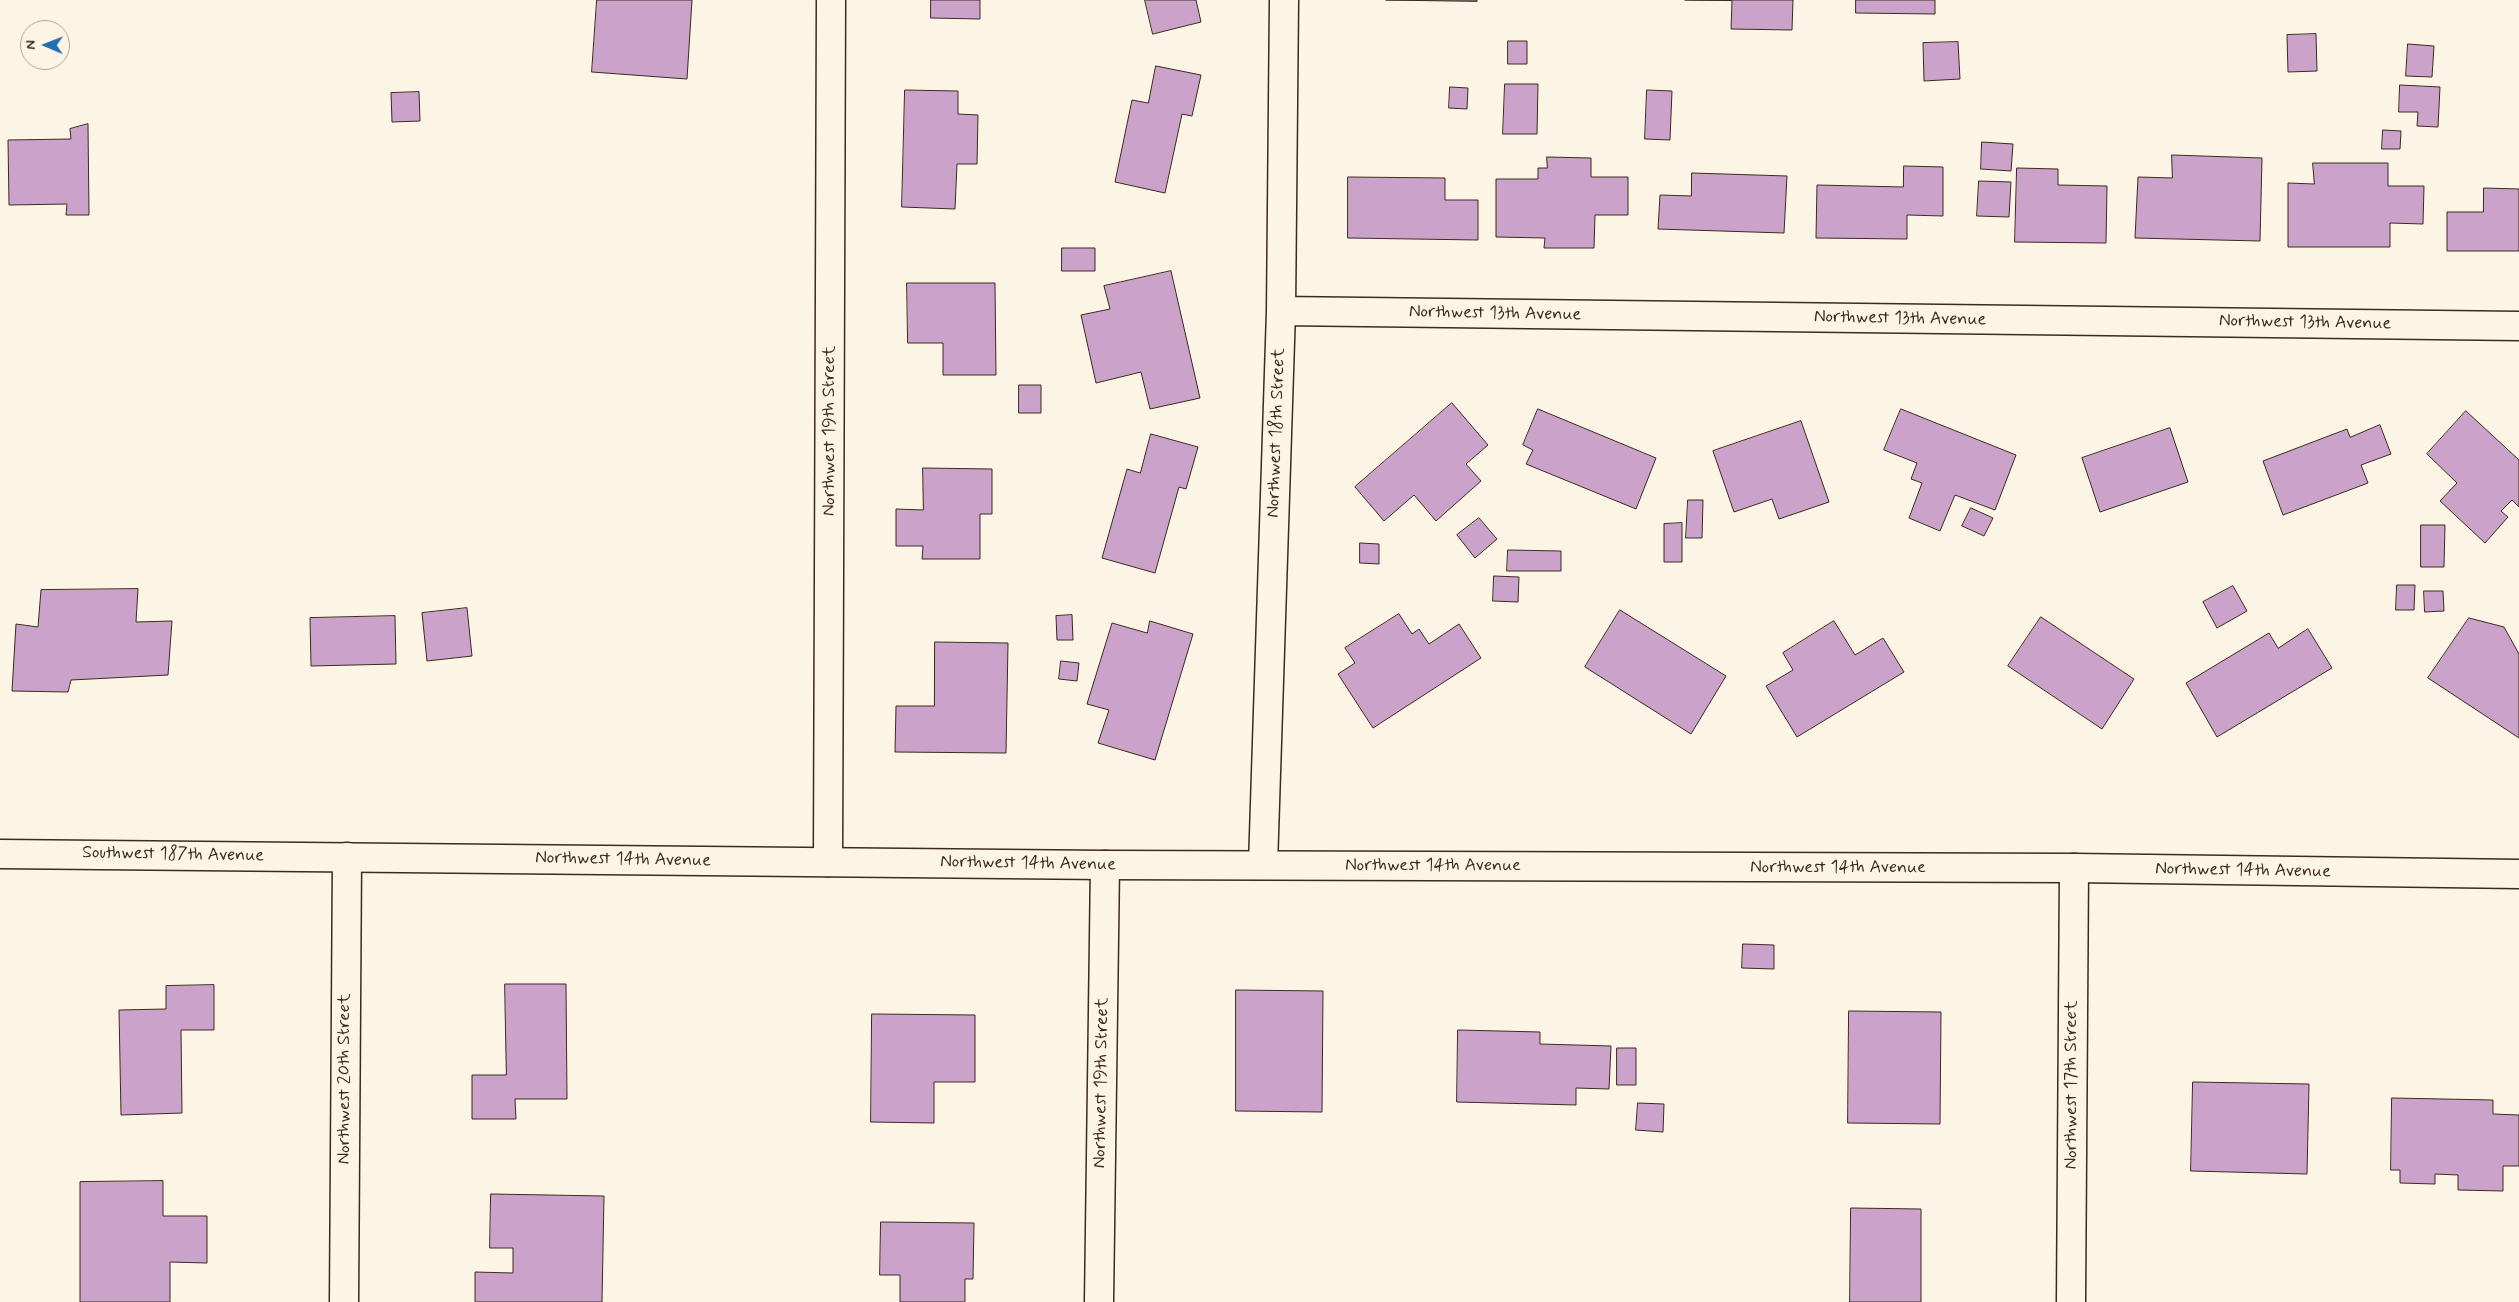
<!DOCTYPE html>
<html>
<head>
<meta charset="utf-8">
<style>
	body { margin:0 }
	#map { position:relative; width:2519px; height:1302px; overflow:hidden; background:#fcf5e5; font-family:Mynerve,sans-serif }
	canvas { display:block }
	.north { position:absolute; left:20px; top:20px; width:50px; height:50px; box-sizing:border-box; background:#fcf5e5; border:1px solid #afa495; border-radius:50%; rotate:271deg; font-size:14px; font-weight:700; line-height:20px; text-align:center; color:#3b2a1e }
	.north::after { content:''; display:block; margin:auto; width:18px; height:22px; background:#1f6fb2; clip-path:polygon(50% 0,100% 100%,50% 72%,0 100%) }
</style>
</head>
<body>
<div id="map">
<canvas width="2519" height="1302"></canvas>
<div class="north">N</div>
</div>
<script>
const g = document.querySelector('canvas').getContext('2d');
g.lineJoin = 'round';
function fill(path, color) { g.fillStyle = color; g.fill(path, 'evenodd'); }
function strokePath(path, color, width, dash) { g.strokeStyle = color; g.lineWidth = width; g.lineCap = dash ? 'butt' : 'round'; g.setLineDash(dash || []); g.stroke(path); }
function write(font, color, halo, rows, align = 'center') {
  g.font = font + ' Mynerve,sans-serif'; g.lineWidth = 5; g.setLineDash([]); g.textBaseline = 'middle'; g.strokeStyle = halo; g.fillStyle = color; for (const [text, x, y, turn = 0] of rows) {
    g.save(); g.translate(x, y); g.rotate((+turn || 0) * Math.PI / 180); g.textAlign = isNaN(turn) ? turn : align; if (halo) g.strokeText(text, 0, 0); g.fillText(text, 0, 0); g.restore();
  }
}
const building = new Path2D(`
	M597 0H692L687 79 592 72Z
	M931 0H980V19L931 18Z
	M1145 0H1196L1201 22 1153 34Z
	M1386 0H1477V1Z
	M1685 0H1793L1792 30 1731 29 1732 1Z
	M1856 0H1935V14L1856 13Z
	M2316 34 2317 71 2288 72 2287 35Z
	M1508 41H1527V64H1508Z
	M1958 42 1960 79 1924 81 1923 43Z
	M2408 44 2434 46 2432 77 2406 76Z
	M1156 66 1201 75 1192 116 1182 114 1165 193 1115 182 1132 100 1148 103Z
	M1505 84H1538L1537 134H1503Z
	M2400 85 2440 87 2438 127 2417 126 2418 112H2399Z
	M1450 87 1468 88 1467 109 1449 108Z
	M905 90 958 91V114L978 115 977 164H957L955 209 902 207Z
	M1647 90 1672 91 1670 140 1645 139Z
	M419 92 420 121 392 122 391 93Z
	M88 124 89 215H66L67 204 9 205 8 140 71 139 70 129Z
	M2383 130 2401 131 2400 149H2382Z
	M1982 142 2013 144 2011 171 1981 169Z
	M2172 155 2262 158 2260 241 2135 238 2138 177 2172 178Z
	M1547 157 1591 158V177H1628V215H1595L1594 248H1544L1545 238 1496 237V179H1538V168H1547Z
	M2313 163H2388V186H2424L2423 224 2390 223V247H2288V183L2314 184Z
	M1904 166 1943 167V216L1907 215V239L1816 238 1817 185 1903 187Z
	M2017 168 2058 169V185L2107 186 2106 243 2015 242Z
	M1692 173 1787 176 1784 233 1658 229 1660 195 1691 196Z
	M1348 177 1445 178V200H1478V240L1348 238Z
	M1979 181 2011 182 2009 217 1977 216Z
	M2484 188 2519 189V251H2447V212H2483Z
	M1062 248H1095V271H1062Z
	M1171 271 1200 398 1150 409 1141 372 1096 383 1081 315 1110 309 1104 286Z
	M907 283H995L996 375H943V343H908Z
	M1019 385H1041V413H1019Z
	M1452 403 1488 445 1466 464 1481 481 1436 521 1414 495 1384 521 1355 487Z
	M1538 409 1656 458 1636 509 1526 464 1533 450 1523 445Z
	M1901 409 2016 455 1995 510 1955 495 1940 531 1909 518 1922 483 1911 479 1917 463 1884 450Z
	M2466 411 2519 460V507L2512 500 2501 511 2508 517 2485 543 2440 501 2457 483 2427 454Z
	M1801 421 1829 502 1779 519 1772 499 1734 512 1713 451Z
	M2380 425 2391 454 2361 465 2368 483 2283 515 2263 461 2347 429 2350 437Z
	M2170 428 2188 482 2100 512 2082 458Z
	M1151 434 1198 447 1186 489 1179 487 1155 573 1102 558 1127 469 1140 473Z
	M923 468 992 469V514H980V559H922L923 546H896V509L923 510Z
	M1688 500H1703L1702 538H1686Z
	M1971 508 1993 518 1984 536 1962 526Z
	M1479 518 1497 539 1475 558 1457 535Z
	M1682 523V562H1664V524Z
	M2421 525H2445L2444 567H2421Z
	M1360 543 1379 544V564L1360 563Z
	M1508 550 1561 551V571H1507Z
	M1494 576 1519 577 1518 602 1493 601Z
	M2397 585H2415L2414 610H2396Z
	M2233 586 2247 611 2217 628 2203 602Z
	M138 589 136 622 172 621 168 675 71 680 68 692 12 691 16 624 38 627 41 590Z
	M2424 591H2443L2444 611 2425 612Z
	M467 608 472 656 427 661 422 613Z
	M1620 610 1726 676 1691 734 1585 667Z
	M1399 614 1412 634 1419 629 1429 644 1459 624 1481 658 1373 728 1338 674 1355 663 1345 648Z
	M1072 615 1073 640H1057L1056 616Z
	M395 616 396 664 311 666 310 618Z
	M2041 617 2134 679 2102 729 2008 666Z
	M2469 618 2504 627 2519 654V738L2428 678Z
	M1150 621 1193 634 1155 760 1098 743 1109 710 1087 704 1112 623 1147 633Z
	M1834 621 1855 655 1883 638 1904 672 1797 737 1766 686 1793 670 1783 653Z
	M2308 629 2332 668 2217 737 2186 683 2269 633 2278 648Z
	M935 642 1008 643 1006 753 895 752 896 706H934Z
	M1061 661 1079 663 1077 681 1059 679Z
	M1743 944 1774 945V969L1742 968Z
	M505 984H566L567 1099H515L516 1119H472V1075H506Z
	M214 985V1030H181L182 1113 121 1115 119 1010 166 1009V986Z
	M1236 990 1323 991 1322 1112 1236 1111Z
	M1849 1011 1941 1012 1940 1124 1848 1123Z
	M872 1014 975 1015V1082H934V1123L871 1122Z
	M1458 1030 1540 1032V1044L1611 1046 1609 1089 1576 1088V1105L1457 1102Z
	M1617 1048H1636V1085H1617Z
	M2193 1082 2309 1084 2307 1174 2191 1171Z
	M2392 1098 2493 1100V1114L2519 1115V1166H2503V1191L2458 1190V1175L2435 1174V1184L2400 1183V1170H2391Z
	M1638 1103 1664 1104 1663 1132 1636 1130Z
	M163 1181V1216H207V1263L170 1262V1302H80V1182Z
	M491 1194 604 1196 602 1302H475V1272L513 1273V1248H490Z
	M1851 1208 1921 1209V1302H1850Z
	M881 1222 974 1223 973 1279H965V1302H900V1275H880Z`);
fill(building, '#cba3ca');
strokePath(building, '#3b2a1e', 1);
const street = new Path2D(`
	M1281 311 2519 326
	M828 862 831 0
	M1263 865 1281 311 1284 0
	M344 1302 347 857
	M1099 1302 1105 865
	M2071 1302 2074 868`);
const secondary = new Path2D(`
	M0 854 1105 865 2074 868 2519 874`);
strokePath(street, '#3b2a1e', 31);
strokePath(secondary, '#3b2a1e', 31);
strokePath(street, '#fcf5e5', 28);
strokePath(secondary, '#fcf5e5', 28);
write('18px', '#3b2a1e', '#fcf5e5', [
	["Northwest 13th Avenue",1495,314,1],
	["Northwest 13th Avenue",1900,319,1],
	["Northwest 13th Avenue",2305,323,1],
	["Northwest 19th Street",830,431,-90],
	["Northwest 18th Street",1277,433,-88],
	["Southwest 187th Avenue",173,855,1],
	["Northwest 14th Avenue",623,860,1],
	["Northwest 14th Avenue",1028,864,1],
	["Northwest 14th Avenue",1433,866],
	["Northwest 14th Avenue",1838,868],
	["Northwest 14th Avenue",2243,871,1],
	["Northwest 20th Street",345,1079,-90],
	["Northwest 19th Street",1102,1083,-89],
	["Northwest 17th Street",2072,1085,-90]
]);
</script>
</body>
</html>
